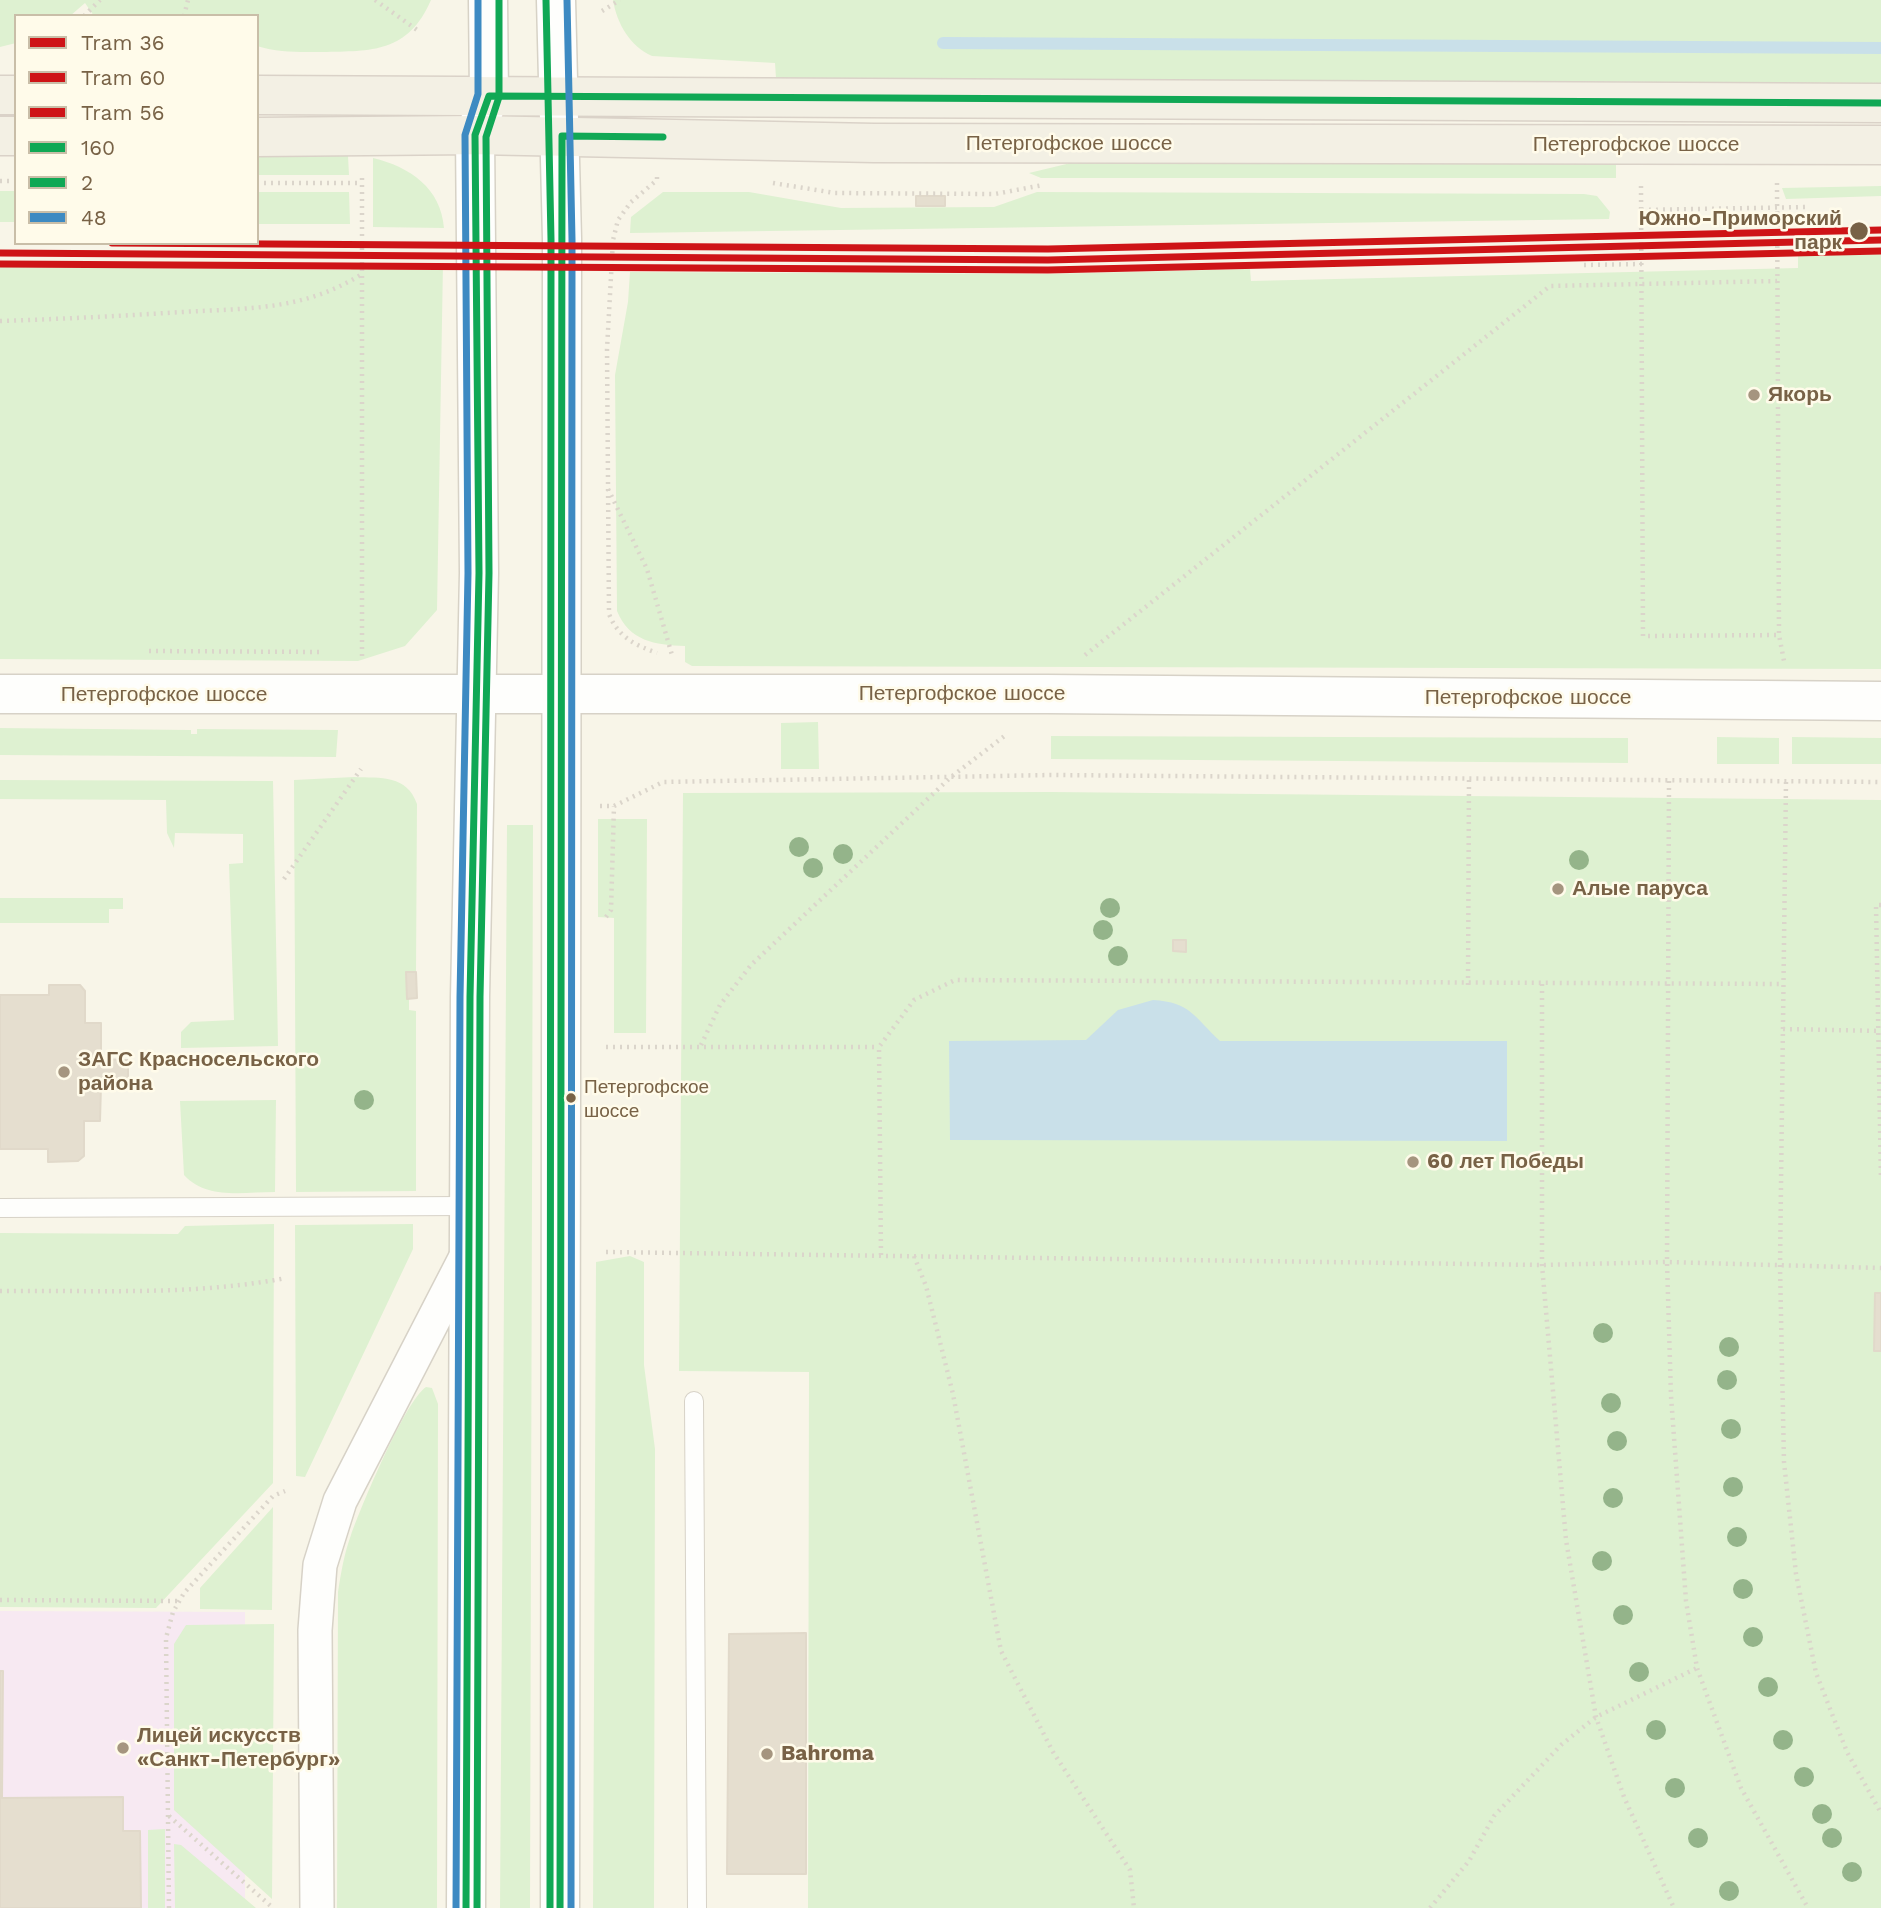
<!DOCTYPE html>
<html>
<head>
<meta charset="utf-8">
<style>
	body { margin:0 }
	#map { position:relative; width:1881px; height:1908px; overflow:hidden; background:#f8f5e8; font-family:"Work Sans",sans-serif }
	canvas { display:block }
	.legend { position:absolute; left:14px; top:14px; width:245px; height:231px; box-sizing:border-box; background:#fffbea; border:2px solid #c9bea8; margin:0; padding:9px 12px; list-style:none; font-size:21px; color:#786246 }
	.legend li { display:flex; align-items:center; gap:14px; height:35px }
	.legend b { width:35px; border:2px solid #c9bea8 }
</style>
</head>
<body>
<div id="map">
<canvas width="1881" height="1908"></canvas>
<ul class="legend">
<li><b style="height:9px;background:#ce1417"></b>Tram 36</li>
<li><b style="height:9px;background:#ce1417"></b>Tram 60</li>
<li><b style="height:9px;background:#ce1417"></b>Tram 56</li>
<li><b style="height:9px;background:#10a855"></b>160</li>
<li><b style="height:9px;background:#10a855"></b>2</li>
<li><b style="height:9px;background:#3d8ac2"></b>48</li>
</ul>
</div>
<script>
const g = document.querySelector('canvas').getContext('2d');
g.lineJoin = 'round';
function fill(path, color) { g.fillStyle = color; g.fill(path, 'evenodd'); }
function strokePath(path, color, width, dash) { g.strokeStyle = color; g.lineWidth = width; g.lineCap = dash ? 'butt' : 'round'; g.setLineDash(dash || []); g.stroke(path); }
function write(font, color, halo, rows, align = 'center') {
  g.font = font + ' "Work Sans",sans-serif'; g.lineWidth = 5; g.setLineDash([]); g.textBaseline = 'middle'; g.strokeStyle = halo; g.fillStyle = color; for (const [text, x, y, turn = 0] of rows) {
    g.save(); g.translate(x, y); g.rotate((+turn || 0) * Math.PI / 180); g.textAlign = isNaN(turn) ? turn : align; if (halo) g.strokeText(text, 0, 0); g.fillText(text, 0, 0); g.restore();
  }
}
fill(new Path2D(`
	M0 1611 245 1612V1908H0Z`), '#f7e9f2');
fill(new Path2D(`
	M0 0H431C408 53 372 51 322 52 299 52 279 53 257 46V16H94L85 3 70 16H16V43L0 47Z
	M613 0H1881V83L776 78 775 63 652 56C630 46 617 24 613 0Z
	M257 156H348L349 175H257Z
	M373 158C410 167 441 188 444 228L373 227Z
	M1079 161 1616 163V178H1041L1029 173Z
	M1881 186V196L1786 199 1782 188Z
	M0 191H16V222H0Z
	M257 192H349L350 224H257Z
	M663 192H749L841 208 994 207 1037 192 1584 194 1597 196 1610 212 1609 219 630 233 631 217Z
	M1881 254V669L692 666 685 662V646C655 645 629 641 617 611L615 375 628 302 630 272 1047 274 1250 269 1251 281 1798 268V256Z
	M443 263 437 610 405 646 358 661 0 659V267L349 270 373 264Z
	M818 722 819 769H781V723Z
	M0 728 191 730V734H197V729L338 730 336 757 0 755Z
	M1051 736 1628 738V763L1051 759Z
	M1717 737 1779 738V764H1717Z
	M1792 737 1881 738V764H1792Z
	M354 777C381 778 407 775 417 804L416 971 409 972V1010L416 1011V1191L296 1192 294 780Z
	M0 780 273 781 278 1046 181 1048V1032L191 1022 234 1020 229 864 243 863V834L175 833 174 848 167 833 166 800 0 799Z
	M1051 792 1881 800V1908H808L809 1372 679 1371 683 793Z
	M598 819H647L646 1033H614V918L598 917Z
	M507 825H533L530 1908H500Z
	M0 898H123V909H109V923H0Z
	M276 1100 275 1192C243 1192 207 1200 184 1175L180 1101Z
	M274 1224 273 1483 156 1608 0 1607V1233L178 1234 185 1226Z
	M413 1224V1249L305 1477 296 1476 295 1225Z
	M630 1256 644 1262V1365L655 1449 654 1908H593L596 1262Z
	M426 1387 432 1388 438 1404 437 1908H337L338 1592C341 1573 344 1554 351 1535 361 1507 405 1401 426 1387Z
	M273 1507 272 1610 200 1609V1588Z
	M274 1624 272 1899 174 1810V1644L186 1625Z
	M165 1829V1908H148V1830Z
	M174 1844 181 1845 256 1908H175Z`), '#def1d1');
fill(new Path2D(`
	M1153 1000C1191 1002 1195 1018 1220 1041H1507V1141L950 1140 949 1041 1086 1040 1118 1010Z`), '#c9e0e9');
strokePath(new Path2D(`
	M943 43 1881 48`), '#c9e0e9', 12);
const building = new Path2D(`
	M916 196H945V206H916Z
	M1173 940H1186V952L1173 951Z
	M406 972H416L417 998 407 999Z
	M49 985H80L85 991V1023H101V1059L128 1060V1085H101L100 1121H84V1156L78 1161 48 1162V1149H0V995H49Z
	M1875 1293H1881V1351H1874Z
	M806 1633V1874H727L729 1634Z
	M0 1671H3L2 1798 123 1797V1831H140L141 1908H0Z`);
fill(building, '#e5decf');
strokePath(building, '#e1d9ca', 2);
const service = new Path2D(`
	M0 1208 469 1206
	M694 1401 697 1908`);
const minor = new Path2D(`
	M317 1908 315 1630 320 1565 340 1501 469 1251`);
const tertiary = new Path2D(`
	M0 694H1047L1881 701`);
const secondary = new Path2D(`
	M556 0 562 239 560 1908
	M466 1908 470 997 479 573 475 135 489 96 488 0`);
const primary = new Path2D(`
	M0 95H16
	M257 95 1881 103
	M0 136H16
	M257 137 475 135 874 143 1881 145`);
strokePath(service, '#d7d2c7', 20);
strokePath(minor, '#d7d2c7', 36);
strokePath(tertiary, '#d7d2c7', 41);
strokePath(secondary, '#d7d2c6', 41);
strokePath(primary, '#dad2c8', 41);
strokePath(new Path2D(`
	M375 0 420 32
	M602 11 620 0
	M84 16 100 0
	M184 16 188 0
	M657 177V180L631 202 618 220 613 240 607 349 609 614C618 637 635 645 657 653
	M0 181H16
	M257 183H362
	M773 183 835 193 995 194 1043 185
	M1777 183 1779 635 1784 661
	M1641 186 1643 636 1779 635
	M1642 210 1808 207
	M1584 265 1642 264
	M0 321C61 319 121 316 182 312 248 308 303 311 362 274
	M608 489 647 569 672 655
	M149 651 320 652
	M1085 655 1550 286 1777 281
	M362 656V175
	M1669 781 1667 1262 1671 1396 1686 1601 1697 1668 1741 1788 1808 1908
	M1786 782 1780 1266 1784 1462 1796 1574 1816 1673 1847 1752 1881 1813
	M600 806H614L663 782 1051 775 1881 782
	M284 879 361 769
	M1881 905H1876L1881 1180
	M606 917 611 910 614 806
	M1542 984V1265L1566 1540 1596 1717 1624 1797 1674 1908
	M1468 985 1469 779
	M1783 1029 1881 1031
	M701 1045 720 1005 751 965 951 777 1007 734
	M606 1047H879
	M606 1252 1542 1265 1667 1262 1881 1268
	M881 1255 879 1047 914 1000 955 980 1783 984
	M914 1256 926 1286 953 1394 1001 1651 1053 1752 1130 1870 1134 1908
	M0 1291C95 1290 193 1296 286 1278
	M0 1600 179 1601
	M169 1816 273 1908
	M169 1908 166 1638 173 1612 184 1593 273 1496 285 1491
	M1430 1908 1469 1861 1494 1816 1561 1745 1596 1717 1697 1668`), '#dbd5cb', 4.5, [2, 5]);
strokePath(service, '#fefefc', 18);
strokePath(minor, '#fefefc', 33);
strokePath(tertiary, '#fefefc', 38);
strokePath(secondary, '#fefefc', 38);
strokePath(primary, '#f3f0e4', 38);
strokePath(new Path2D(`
	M466 1908 470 997 479 573 475 135 489 96 1881 103
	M560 1908 562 136 663 137`), '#10a855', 7);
strokePath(new Path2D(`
	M546 0 551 239 550 1908
	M477 1908 480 997 489 573 486 137 499 97V0`), '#10a855', 7);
strokePath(new Path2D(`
	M567 0 572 239 571 1908
	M456 1908 460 997 468 573 465 135 478 94V0`), '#3d8ac2', 7);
strokePath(new Path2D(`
	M0 253 1048 260 1881 240`), '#ce1417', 7);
strokePath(new Path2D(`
	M0 264 1048 270 1881 251`), '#ce1417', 7);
strokePath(new Path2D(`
	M112 243 1048 249 1881 230`), '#ce1417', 7);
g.fillStyle = '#94b48a';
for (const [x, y] of [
	[799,847],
	[843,854],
	[1579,860],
	[813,868],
	[1110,908],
	[1103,930],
	[1118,956],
	[364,1100],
	[1603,1333],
	[1729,1347],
	[1727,1380],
	[1611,1403],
	[1731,1429],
	[1617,1441],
	[1733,1487],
	[1613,1498],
	[1737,1537],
	[1602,1561],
	[1743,1589],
	[1623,1615],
	[1753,1637],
	[1639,1672],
	[1768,1687],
	[1656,1730],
	[1783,1740],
	[1804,1777],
	[1675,1788],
	[1822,1814],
	[1698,1838],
	[1832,1838],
	[1852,1872],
	[1729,1891]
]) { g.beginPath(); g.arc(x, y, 10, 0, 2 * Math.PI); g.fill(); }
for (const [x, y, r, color] of [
	[1859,231,10,"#786246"],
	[1754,395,7,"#a5957f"],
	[1558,889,7,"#a5957f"],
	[64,1072,7,"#a5957f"],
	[571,1098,6,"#786246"],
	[1413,1162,7,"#a5957f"],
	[123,1748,7,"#a5957f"],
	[767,1754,7,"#a5957f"]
]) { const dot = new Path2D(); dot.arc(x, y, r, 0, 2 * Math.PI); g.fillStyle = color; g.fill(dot); strokePath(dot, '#fffbea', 2.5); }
write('19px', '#786246', '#fffbea', [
	["Петергофское",584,1087],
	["шоссе",584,1111]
], 'left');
write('21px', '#786246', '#fffbea', [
	["Петергофское шоссе",1069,144],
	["Петергофское шоссе",1636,145],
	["Петергофское шоссе",962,694],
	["Петергофское шоссе",164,695],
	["Петергофское шоссе",1528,698]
]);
write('bold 21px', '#786246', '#fffbea', [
	["Южно-Приморский",1842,219],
	["парк",1842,243]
], 'right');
write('bold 21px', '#786246', '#fffbea', [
	["Якорь",1768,395],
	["Алые паруса",1572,889],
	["ЗАГС Красносельского",78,1060],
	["района",78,1084],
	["60 лет Победы",1427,1162],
	["Лицей искусств",137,1736],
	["«Санкт-Петербург»",137,1760],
	["Bahroma",781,1754]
], 'left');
</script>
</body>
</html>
